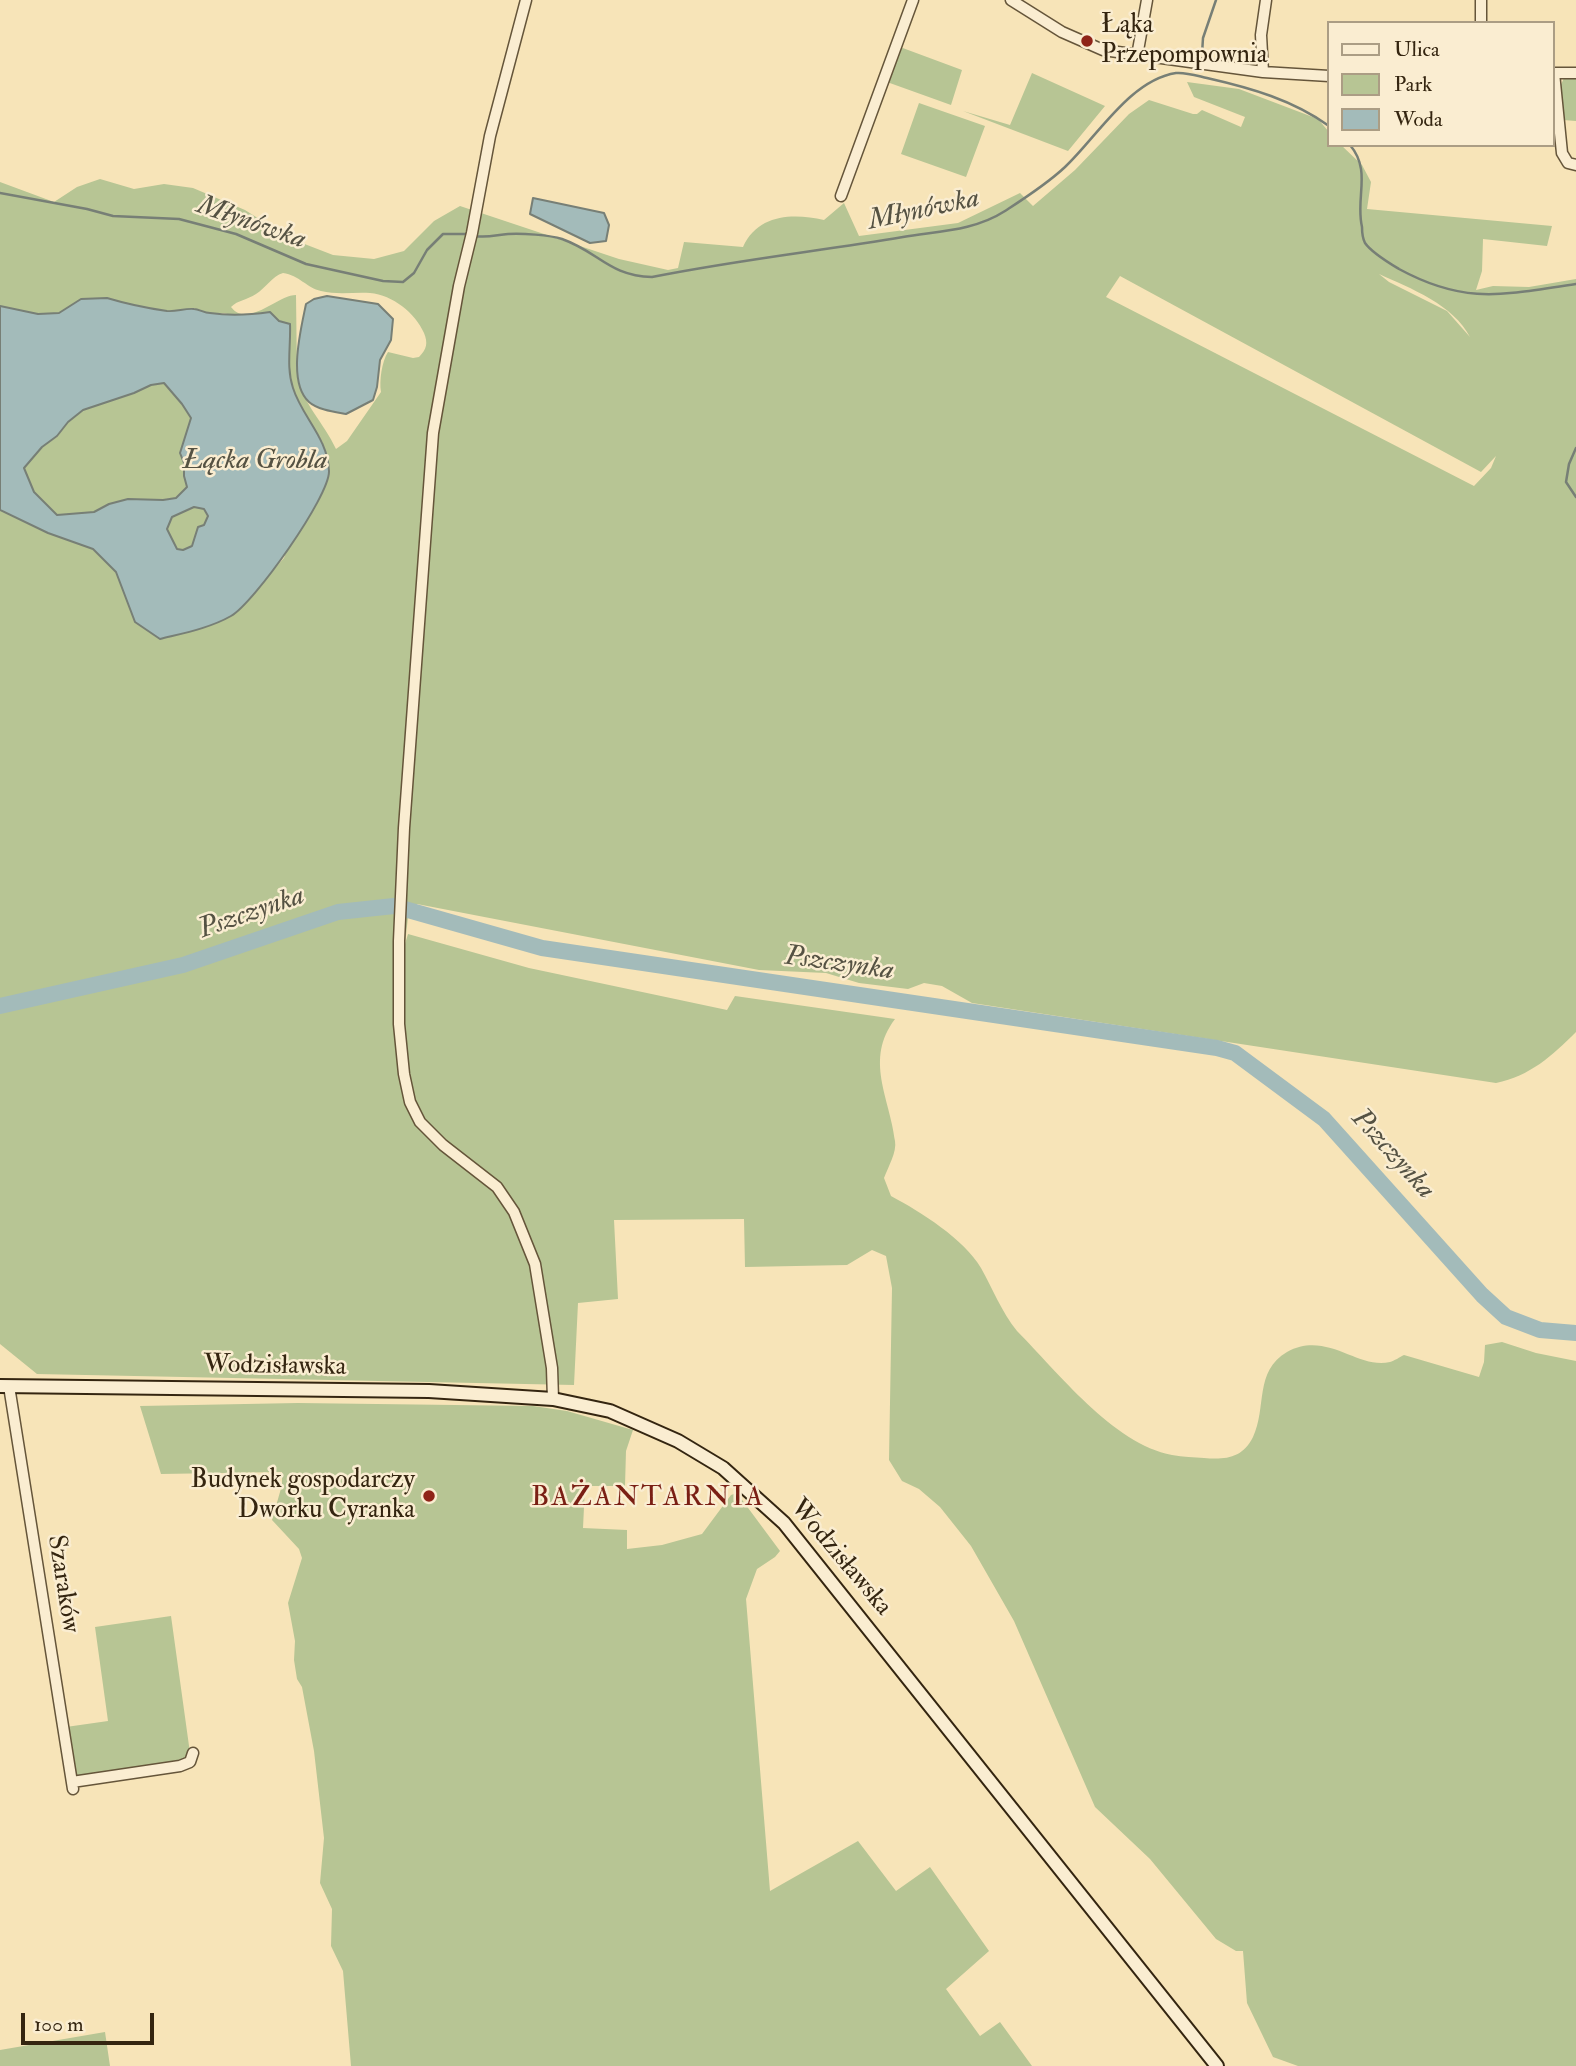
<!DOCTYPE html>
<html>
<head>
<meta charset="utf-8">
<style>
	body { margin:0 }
	#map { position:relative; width:1576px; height:2066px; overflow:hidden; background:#f7e4b8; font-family:"IM FELL Double Pica",serif }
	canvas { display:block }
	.legend { position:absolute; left:1327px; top:21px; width:228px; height:126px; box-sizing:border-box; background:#faedd1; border:2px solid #ab9d84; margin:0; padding:9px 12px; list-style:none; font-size:21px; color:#342510 }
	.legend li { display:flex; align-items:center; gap:14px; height:35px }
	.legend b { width:35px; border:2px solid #ab9d84 }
	.scale { position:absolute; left:21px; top:2013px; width:133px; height:32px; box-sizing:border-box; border:4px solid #342510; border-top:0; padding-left:9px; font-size:21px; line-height:24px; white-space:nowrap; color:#342510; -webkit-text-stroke:5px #faedd1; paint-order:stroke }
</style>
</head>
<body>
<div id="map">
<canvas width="1576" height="2066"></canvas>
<ul class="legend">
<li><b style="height:9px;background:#faedd1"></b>Ulica</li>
<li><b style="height:19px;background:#b7c594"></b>Park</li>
<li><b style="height:19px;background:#a3bbba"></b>Woda</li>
</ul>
<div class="scale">100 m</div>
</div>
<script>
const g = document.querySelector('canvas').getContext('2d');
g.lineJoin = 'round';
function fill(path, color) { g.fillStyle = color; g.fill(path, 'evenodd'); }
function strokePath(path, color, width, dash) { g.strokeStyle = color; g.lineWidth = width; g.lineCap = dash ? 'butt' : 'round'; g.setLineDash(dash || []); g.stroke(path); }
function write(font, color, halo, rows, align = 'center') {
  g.font = font + ' "IM FELL Double Pica",serif'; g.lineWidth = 5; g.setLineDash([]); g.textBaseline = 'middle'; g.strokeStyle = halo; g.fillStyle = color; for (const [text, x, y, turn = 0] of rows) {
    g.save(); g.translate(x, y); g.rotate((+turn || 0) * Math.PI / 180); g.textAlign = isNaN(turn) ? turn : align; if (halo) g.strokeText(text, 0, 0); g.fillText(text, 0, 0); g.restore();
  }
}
fill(new Path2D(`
	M900 47 962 70 951 105 887 82Z
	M1032 73 1105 106 1068 151 963 111 1010 125Z
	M1564 78H1576V121L1563 120 1559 89Z
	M1187 82 1239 89 1318 119 1329 132V145H1341L1362 165 1371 182 1367 209 1552 226 1547 246 1483 239 1482 271 1476 290 1493 286 1529 287 1576 279V1032C1552 1056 1530 1076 1496 1083L972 1003 942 986 924 983 908 989 859 983 826 973 759 970 417 904 409 908 405 944 408 934 529 968 727 1010 735 996 895 1019C864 1060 890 1098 895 1141 897 1152 888 1167 884 1178L891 1196C921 1212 964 1239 981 1268 993 1289 1001 1311 1017 1331 1058 1372 1113 1444 1172 1455 1183 1457 1194 1457 1204 1458 1225 1460 1243 1458 1253 1437 1267 1408 1254 1371 1287 1352 1327 1330 1358 1370 1390 1362 1394 1361 1400 1357 1404 1355L1479 1377 1484 1362 1485 1345 1502 1342 1536 1353 1576 1361V2066H1298L1273 2057 1247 2003 1243 1951H1236L1216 1939 1150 1859 1095 1807 1014 1621 971 1546 940 1507 919 1489 902 1481 889 1460 892 1288 886 1256 872 1250 847 1265 745 1267 744 1219 614 1220 618 1299 578 1303 574 1385 37 1374 0 1344V510L48 533 92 549 116 572 135 622 234 614 284 558 323 443C314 426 300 409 294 390 284 364 291 333 270 312L239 317 224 313 209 314 193 308 182 311H166L139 307 107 298 81 299 59 313 38 314 0 306V182L54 202 77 187 100 179 134 189 164 184 193 188 245 210 289 238 333 255 374 259 404 251 434 221 460 206 619 259 668 270 678 268 684 242 743 247C758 214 793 213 824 220L844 203 859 236 958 223 1020 193 1033 206 1075 170 1129 114 1149 100 1193 114H1197L1202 110 1241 127 1245 117 1194 97ZM283 273C299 275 307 288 321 291 337 295 354 292 370 293 393 295 415 313 424 333 428 343 427 349 419 357L413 358 388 352C382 361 379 381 381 392L347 441 336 449C324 423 303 404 297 376L296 295C277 295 248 329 231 307 238 300 247 300 256 294 266 288 272 276 283 273ZM1379 274C1410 288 1454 305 1470 337L1447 311 1389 282ZM1120 276 1481 472 1496 456 1491 468 1474 486 1106 297Z
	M919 103 985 126 966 177 901 154Z
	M164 383 182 404 191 418 180 453 184 463V476L187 487 177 498 109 504 94 512 57 515 34 492 24 468 42 447 57 437 68 422 83 410 134 393 151 385Z
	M194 507 204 509 208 515 204 525 198 527 192 546 183 550 177 549 167 529 172 517Z
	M298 1403 533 1406 567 1411 633 1430 626 1451 625 1486H585L583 1528 627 1530V1549L662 1545 702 1534 731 1495 737 1493 780 1551 775 1557 757 1569 746 1599 770 1891 858 1841 896 1891 930 1867 989 1951 946 1989 980 2036 1000 2022 1032 2066H351L343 1971 331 1946 332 1909 320 1883 324 1838 314 1751 302 1687 297 1679 294 1660 295 1641 288 1603 302 1558 299 1549 272 1520 282 1485V1472L161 1474 140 1406Z
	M171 1616 190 1753 184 1762 74 1778 66 1727 108 1721 95 1627Z
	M105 2032 110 2066H0V2050Z`), '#b7c594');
const water = new Path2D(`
	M533 198 604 213 609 225 606 241 590 243 530 214Z
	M327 296 378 304 393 319 391 340 380 360 377 387 373 400 346 414C335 412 318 410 309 402 287 382 301 329 306 304L314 299Z
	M107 298C127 304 146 308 167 311 176 312 185 308 194 309 199 309 204 313 210 313 231 316 249 315 270 312L279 321 290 324C291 346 286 367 293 388 302 417 328 438 329 471 330 496 254 603 231 616 210 628 184 633 160 639L135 622 116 572 93 549 48 533 0 510V306L38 314 59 313 81 299ZM164 383 182 404 191 418 180 453 184 463V476L187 487 176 498 163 500 128 499 109 504 94 512 57 515 34 492 24 468 42 447 57 436 68 422 83 410 134 393 151 385ZM194 507 204 509 208 516 204 525 198 527 192 546 183 550 177 549 167 529 172 517Z`);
fill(water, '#a3bbba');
strokePath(water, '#777f76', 2);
strokePath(new Path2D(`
	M1202 54 1203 38 1216 0
	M1350 145C1372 171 1355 198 1362 227 1362 231 1363 239 1365 243 1372 253 1389 263 1399 269 1467 306 1505 294 1576 284
	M0 193 87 209 113 216 179 219 236 234 306 264 383 281 403 282 414 273 427 250 443 234H467
	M475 236C487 238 496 235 508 234 521 233 550 235 562 239 599 252 609 276 652 277 736 260 820 251 903 237 938 231 974 231 1005 211 1025 198 1047 184 1065 167 1097 137 1130 80 1176 73 1186 72 1198 76 1207 78 1251 88 1293 100 1329 126
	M1576 448 1569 464 1566 482 1576 497`), '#777f76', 2.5);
strokePath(new Path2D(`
	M0 1006 183 965 338 912 394 906 542 948 1217 1048 1235 1053 1324 1119 1482 1295 1506 1317 1540 1330 1576 1333`), '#a3bbba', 16);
const minor = new Path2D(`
	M526 0 490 136 472 233 459 286 433 433 404 828 399 941V1024L404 1074 410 1102 420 1122 443 1145 497 1187 514 1212 535 1264 552 1368 553 1399
	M1011 0 1062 32 1103 50 1263 72 1329 76
	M1481 23V0
	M1137 56 1147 0
	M1263 72 1261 35 1266 0
	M1553 73H1576
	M1554 73 1562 153 1568 163 1576 165
	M841 196 913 0
	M9 1386 73 1789
	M72 1782 180 1766 190 1762 193 1753`);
const secondary = new Path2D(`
	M0 1386 429 1391 553 1399 610 1411 678 1441 723 1468 784 1523 1217 2066`);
strokePath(minor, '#65553a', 13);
strokePath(secondary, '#342510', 16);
strokePath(minor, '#faedd1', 10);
strokePath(secondary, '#faedd1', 12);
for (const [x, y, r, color] of [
	[1087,41,7,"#8f2418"],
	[429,1496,7,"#8f2418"]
]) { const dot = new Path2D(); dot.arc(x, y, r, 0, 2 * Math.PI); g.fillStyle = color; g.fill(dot); strokePath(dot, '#faedd1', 2.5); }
write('26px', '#342510', '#faedd1', [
	["Łąka",1101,26],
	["Przepompownia",1101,56],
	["Budynek gospodarczy",415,1481,"right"],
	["Dworku Cyranka",415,1511,"right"]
], 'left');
write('26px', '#342510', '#faedd1', [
	["Wodzisławska",275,1367,1],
	["Wodzisławska",840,1558,50],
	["Szaraków",62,1584,81]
]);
write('italic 28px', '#555243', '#faedd1', [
	["Młynówka",924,211,-12],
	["Młynówka",251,224,19],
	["Łącka Grobla",255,462],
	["Pszczynka",252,914,-19],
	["Pszczynka",839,965,8],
	["Pszczynka",1392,1155,48]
]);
g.letterSpacing = '2px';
write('28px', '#7a1f14', '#faedd1', [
	["BAŻANTARNIA",648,1499]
]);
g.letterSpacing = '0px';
</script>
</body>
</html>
